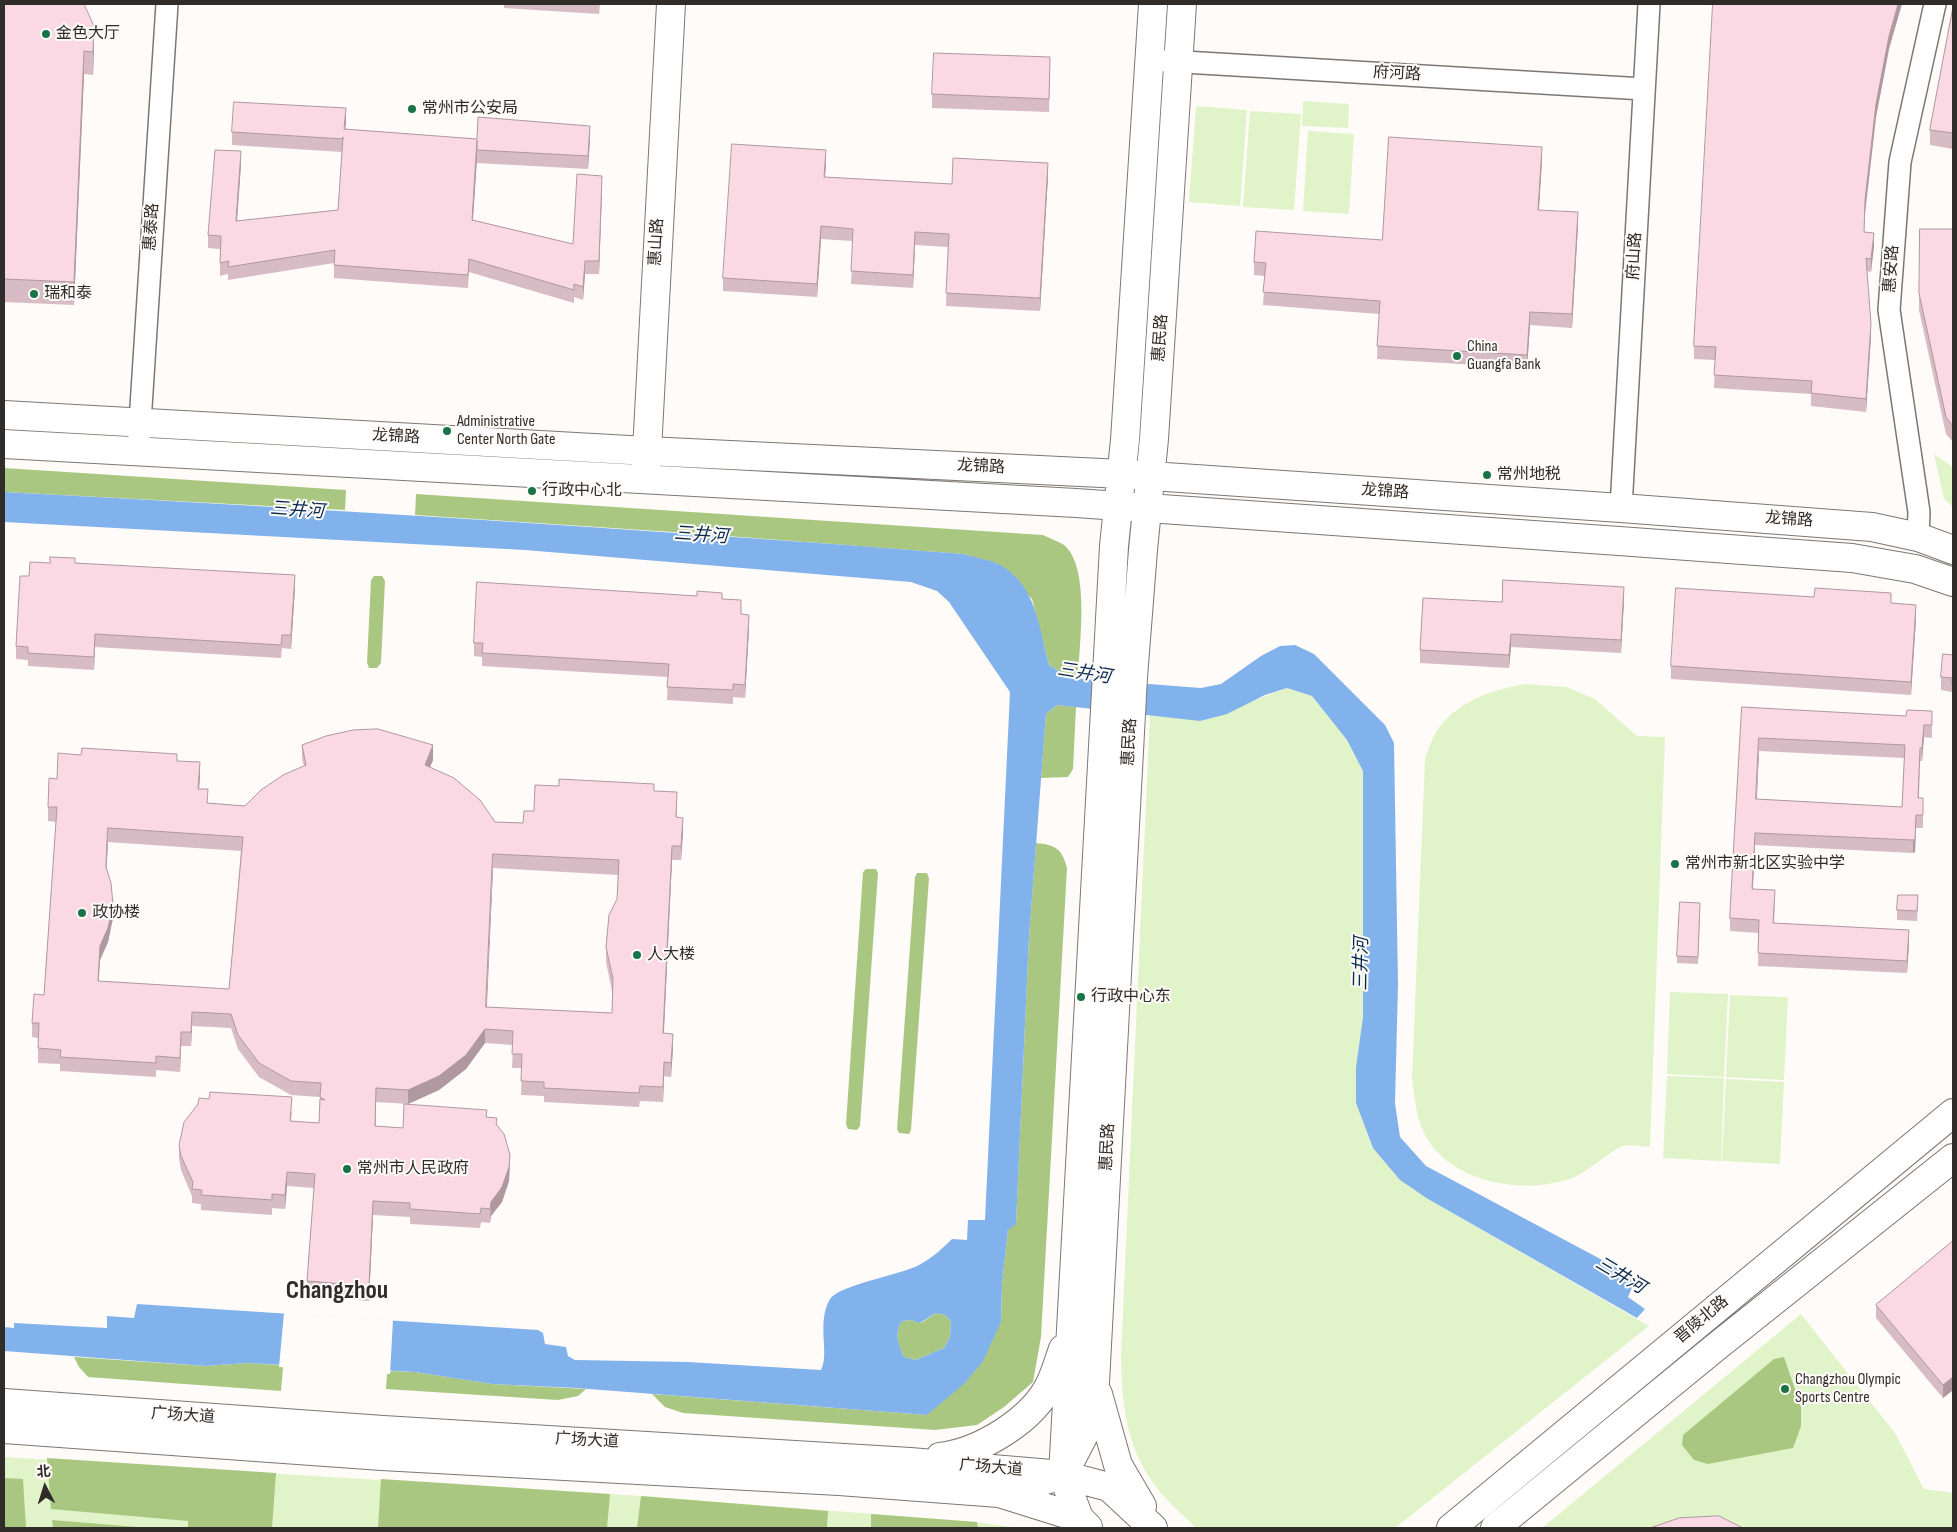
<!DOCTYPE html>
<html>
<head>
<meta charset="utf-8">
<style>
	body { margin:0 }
	#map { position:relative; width:1957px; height:1532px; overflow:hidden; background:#fefbf8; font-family:"Sofia Sans Condensed","Noto Sans SC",sans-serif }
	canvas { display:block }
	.frame { position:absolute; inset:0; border:5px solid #2f2c2a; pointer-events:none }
	.north { position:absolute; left:20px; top:1462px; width:50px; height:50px; -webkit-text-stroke:4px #fefbf8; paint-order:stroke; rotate:355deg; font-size:14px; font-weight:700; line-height:20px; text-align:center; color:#2f2c2a }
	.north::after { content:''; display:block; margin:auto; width:18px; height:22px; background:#2f2c2a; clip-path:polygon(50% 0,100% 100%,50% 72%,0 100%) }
</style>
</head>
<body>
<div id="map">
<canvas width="1957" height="1532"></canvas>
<div class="frame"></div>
<div class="north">北</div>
</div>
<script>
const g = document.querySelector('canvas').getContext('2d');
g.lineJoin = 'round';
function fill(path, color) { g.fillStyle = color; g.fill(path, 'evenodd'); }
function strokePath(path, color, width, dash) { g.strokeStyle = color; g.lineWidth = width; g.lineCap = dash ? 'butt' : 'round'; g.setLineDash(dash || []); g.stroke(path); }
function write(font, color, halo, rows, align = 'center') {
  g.font = font + ' "Sofia Sans Condensed","Noto Sans SC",sans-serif'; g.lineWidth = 4; g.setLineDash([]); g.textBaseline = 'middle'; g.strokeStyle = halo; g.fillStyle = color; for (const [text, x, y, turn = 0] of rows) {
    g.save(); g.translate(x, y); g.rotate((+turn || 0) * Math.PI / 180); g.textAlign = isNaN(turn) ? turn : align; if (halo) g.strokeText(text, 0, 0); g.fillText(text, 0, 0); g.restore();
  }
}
fill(new Path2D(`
	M1303 101 1349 104 1348 128 1302 126Z
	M1196 106 1247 110 1240 206 1189 202Z
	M1250 111 1301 114 1294 210 1243 207Z
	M1308 131 1354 134 1349 214 1303 211Z
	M1934 454 1953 467V507L1944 499Z
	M1525 684 1566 687 1595 699 1637 736 1665 737 1650 1147C1642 1147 1631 1144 1623 1146 1611 1150 1588 1172 1572 1178 1527 1195 1455 1184 1428 1140 1416 1121 1415 1100 1412 1079L1425 758C1429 749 1432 737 1438 729 1458 701 1492 690 1525 684Z
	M1287 688 1312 696 1347 740 1363 771V1017L1356 1067V1103L1373 1148 1428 1199 1649 1326 1395 1528H1196C1182 1514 1165 1500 1154 1484 1125 1444 1122 1403 1121 1355L1150 714 1200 721Z
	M1670 992 1728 994 1724 1077 1667 1074Z
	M1730 995 1788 997 1784 1080 1726 1077Z
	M1667 1076 1724 1078 1721 1161 1663 1158Z
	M1726 1079 1784 1082 1780 1164 1722 1161Z
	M1801 1314 1895 1433 1924 1489 1953 1493V1528H1542Z
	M4 1457 641 1496 977 1522 1019 1528H4Z`), '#e1f4c9');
fill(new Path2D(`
	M4 468 346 490 345 510 4 492Z
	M416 494 1043 535C1049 538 1058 541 1064 545 1091 568 1079 646 1078 679L1070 678 1049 665 1032 599 996 563 963 554 688 533 415 515Z
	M374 576H382L385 581 381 663 377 668H369L367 663 371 580Z
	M1057 705 1076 707 1073 769 1068 777 1041 778 1046 714Z
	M1036 843C1055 845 1062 848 1067 868L1041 1337 1033 1382 1004 1407 977 1425 935 1430 683 1413 665 1407 652 1394 927 1415 1001 1322 1002 1284 1008 1229 1016 1223 1029 937Z
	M866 869H876L878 873 860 1126 857 1130 848 1129 846 1124 863 872Z
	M917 873H927L929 878 911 1130 909 1134 899 1133 897 1129 915 877Z
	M936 1313 945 1315 951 1321 950 1337 944 1348 916 1360 904 1357C898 1345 894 1333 902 1321L911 1320 921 1323Z
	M74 1357 206 1366 247 1363 279 1365 283 1367 281 1391 88 1377 79 1367Z
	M1784 1357 1801 1407V1426L1793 1448 1708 1464 1694 1460 1682 1445 1683 1435 1774 1359Z
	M392 1371 415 1372 492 1384 586 1389 578 1396 558 1400 386 1389 387 1374Z
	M47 1458 276 1473 272 1528H188V1521L51 1509Z
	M4 1478 23 1479 26 1528H4Z
	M381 1479 610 1494 607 1528H378Z
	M641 1496 828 1511 827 1528H637Z
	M871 1514 977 1522 978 1528H871Z
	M52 1520 149 1528H53Z`), '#aac781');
fill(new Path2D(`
	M4 492C324 509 643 529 963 554 973 557 986 559 996 563 1036 581 1039 628 1049 665L1070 678 1201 688 1221 684 1261 656 1280 646 1295 645 1314 654 1385 725 1394 743 1398 985 1395 1103 1400 1137 1426 1166 1636 1278 1628 1297 1645 1309 1637 1318 1428 1199 1400 1180 1373 1148 1356 1103V1067L1363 1017V771L1347 740 1312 696 1287 688 1265 695 1227 714 1200 721 1057 705 1046 714 1029 937 1016 1224 1008 1230 1002 1284 1001 1322 983 1361 965 1383 927 1415 576 1388 492 1384 415 1372 247 1363 206 1366 4 1351V1327L14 1328V1323L107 1328V1316L134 1318 137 1304 538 1330 543 1333 545 1344 566 1347 568 1356 575 1360 688 1362 821 1370C830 1353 816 1323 830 1299 839 1285 900 1275 919 1265 932 1258 942 1249 952 1239L967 1240 968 1220H985L1010 692 949 602 937 591 911 582 525 550 4 522ZM936 1313 945 1315 951 1321 950 1337 944 1348 916 1360 904 1357C898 1344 894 1333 902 1321L911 1320 920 1323Z`), '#82b2ec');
fill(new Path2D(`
	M284 1313 393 1320 390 1374 279 1367Z`), '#fefbf8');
const street = new Path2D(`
	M1150 60 1644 89
	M139 438 167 4
	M1621 508 1649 4
	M1918 537 1919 512 1889 310 1900 162 1935 4`);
const secondary = new Path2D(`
	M4 415 647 451 1122 474 1621 508 1872 527 1918 537 1953 550
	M4 444 1076 503 1619 541 1852 558 1915 569 1953 582
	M646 469 671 4
	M1098 1394 1118 1465 1142 1506
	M4 1403 383 1430 910 1462 1063 1475 1109 1487 1153 1528
	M4 1429 382 1456 839 1481 999 1493 1079 1518 1088 1527
	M940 1457C980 1452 1034 1420 1051 1382 1056 1371 1059 1360 1063 1349
	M999 1493 1063 1475 1088 1427 1095 1382 1133 677 1143 550 1154 439 1182 4
	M1079 1518 1063 1475 1114 546 1125 440 1153 4
	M1451 1528 1953 1113
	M1495 1528 1716 1347 1953 1158`);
strokePath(street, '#7e7771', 24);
strokePath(secondary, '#7e7771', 30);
strokePath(street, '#fff', 21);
strokePath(secondary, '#fff', 28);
fill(new Path2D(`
	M4 4 94 49 93 75 84 74 74 305 4 302Z
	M504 4H600L599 14 504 8Z
	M1953 7V149L1930 145V130Z
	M1889 49 1876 117 1865 213 1864 232 1874 246 1871 272 1867 271 1871 336 1866 412 1811 406V394L1714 388 1715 360 1694 359V346Z
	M1050 70 1049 112 932 108V94Z
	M346 121 345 129 477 139H590L588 169 477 163V158L473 220 573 244 602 189 599 274H585L583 300 574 297V303L469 272 468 288 334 278V263L228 280V274L220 276V249L208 248V235L241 164 237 221 338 210 342 152 232 145V132Z
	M1542 160 1539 210 1578 225 1572 328 1530 325 1527 368 1377 359 1379 314 1263 305 1265 276 1254 275V262L1382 240Z
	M826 163 825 177 952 184 1048 176 1040 311 946 306 948 247 915 245 913 288 851 284 853 241 821 239 817 297 723 291V278Z
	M1953 229V442L1946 434 1919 310V293Z
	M50 563H75L295 588 291 649 282 648 281 658 95 647 94 670 28 666V660L16 659V646L29 576Z
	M722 599 741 614 749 628 745 698 733 697V704L667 700 668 677 482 666V657L474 656V643Z
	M1624 600 1621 653 1511 647 1509 668 1420 663V650L1502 602Z
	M1891 603 1916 618 1911 695 1671 679V666Z
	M1953 655V698H1952V692L1941 690V677Z
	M1742 707 1932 723V738L1924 737 1922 761H1920L1919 798 1923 811V828H1916L1915 852 1913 853 1755 845 1753 889 1775 902 1774 924 1909 943 1907 973 1758 966 1759 933 1730 931V918ZM1759 751 1904 758 1902 807 1757 799Z
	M302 745 433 760 430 767 495 822 523 823 534 811 654 791 677 806V817L683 832 681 860H672L664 1033 673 1048 671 1077 664 1076 663 1102 640 1101 639 1107 544 1102V1096L521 1095 522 1068H512L513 1045 485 1043 466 1069 439 1090 408 1104 376 1102V1126L403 1128 487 1117 497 1124 510 1169 509 1181 502 1202 491 1216 490 1223 481 1222 480 1228 410 1224V1217L373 1215 369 1301 307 1296V1281L314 1188 287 1186 285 1209 272 1208V1215L201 1210V1204L192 1203V1196L181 1170 179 1159V1145L292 1111 291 1121 319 1123 320 1097 291 1095 259 1077 238 1049 231 1028 192 1026 191 1046H181L180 1072 156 1070V1077L60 1071V1064L38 1063V1038L32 1037V1023L44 995 56 822 48 821V807L57 779 177 761 200 776 199 789 208 803 245 806 304 766 302 759ZM108 842 241 851 229 989 98 981 100 960 108 942 113 918 106 869ZM493 868 618 875 617 899 606 947V962L612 991V1013L487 1007Z
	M1918 905 1917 921 1897 920V910Z
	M1700 910 1698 964 1677 963V956Z
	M1953 1241V1390L1943 1398 1876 1318V1305Z`), '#d7bbc5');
fill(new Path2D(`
	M1898 4H1902L1889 49 1876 117 1865 213 1864 245 1865 200 1876 104 1889 36Z
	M94 26V49L93 75V52Z
	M84 51V74L74 305V282Z
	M346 108V121L344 142V129Z
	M590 126V139L588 169V156Z
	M477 140V158L472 233V220Z
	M1542 147V160L1538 223V210Z
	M826 150V163L824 190V177Z
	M241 151V164L236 234V221Z
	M1048 163V176L1040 311V298Z
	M602 176V189L599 274V261Z
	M1578 212V225L1572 328V314Z
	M821 226V239L817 297V284Z
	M915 232V245L913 288V275Z
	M1874 233V246L1871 272V259Z
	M585 261V274L583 300V287Z
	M1530 312V325L1527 368V355Z
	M1871 323V336L1866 412V399Z
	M295 575V588L291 649V635Z
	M1624 587V600L1621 653V640Z
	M1916 605V618L1911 695V682Z
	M749 615V628L745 698V685Z
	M95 634V647L94 670V657Z
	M1511 634V647L1509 668V655Z
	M1924 725V737L1922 761V748Z
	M1759 738V751L1756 812V799Z
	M433 745V760L425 779V765Z
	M200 762V776L198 803V789Z
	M1916 815 1915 852 1913 853V840Z
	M683 818V832L681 860V846Z
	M108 828V842L106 881V867Z
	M1755 833V845L1752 901V889Z
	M672 846V860L663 1048V1033Z
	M493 854V868L486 1021V1007Z
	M113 904V918L108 942 100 960 98 995V981L100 946Z
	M1909 930V943L1907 973V961Z
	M192 1012V1026L191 1046V1032Z
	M485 1029V1043L466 1069 439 1090 408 1104V1090Z
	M181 1032V1046L180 1072V1058Z
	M673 1034V1048L671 1077V1063Z
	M664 1062V1076L663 1102V1087Z
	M510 1155 509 1181 502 1202 491 1216 490 1223 491 1202Z
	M287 1172V1186L285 1209V1195Z
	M373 1201V1215L369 1301V1286Z
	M1953 1377V1390L1943 1398V1385Z`), '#af98a0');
const building = new Path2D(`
	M4 4H84L94 26 93 52 84 51 74 282 4 279Z
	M1713 4H1898L1889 36 1876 104 1865 200 1864 232 1874 233 1871 259 1866 258 1871 323 1866 399 1811 393 1812 381 1714 375 1716 347 1694 346Z
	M1953 7V133L1930 130Z
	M934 53 1050 57 1049 99 932 94Z
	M234 102 346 108 344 129 477 139 478 117 590 126 588 156 477 150V140L472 220 573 244 577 174 602 176 599 261H585L583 287 574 284V290L469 259 468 275 334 265 335 250 228 267 229 261 220 263 221 236 208 235 215 150 241 151 236 221 338 210 343 137V139L232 132Z
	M1389 137 1542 147 1538 210 1578 212 1572 314 1530 312 1527 355 1377 346 1380 301 1263 292 1266 263 1254 262 1256 231 1382 240Z
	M732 144 826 150 824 177 952 184 953 158 1048 163 1040 298 946 293 949 234 915 232 913 275 851 271 853 229 821 226 817 284 723 278Z
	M1920 229H1953V426L1946 417 1919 293Z
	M50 557 75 558V563L295 575 291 635H282L281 645 95 634 94 657 28 653V647L16 646 20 576H29L30 562 50 563Z
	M1503 580 1624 587 1621 640 1511 634 1509 655 1420 650 1423 598 1502 602Z
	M477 582 697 596V591L722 593V599L741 600V614L749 615 745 685 733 684V690L667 687 669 664 482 653 483 643H474Z
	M1676 588 1814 597 1815 588 1891 593V603L1916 605 1911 682 1671 666Z
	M1943 654 1953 655V685H1952V678L1941 677Z
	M1742 707 1906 716 1907 710 1932 711V725H1924L1922 748H1920L1918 798H1923V815H1916L1915 839 1913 840 1755 833 1752 889 1775 890 1773 923 1909 930 1907 961 1758 953 1759 920 1730 918ZM1759 738 1905 745 1902 807 1756 799Z
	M378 729 433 745 425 765 454 778 480 800 495 822 523 823 524 811H534L535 785 559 786V779L654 784V791L677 792 676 817 683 818 681 846H672L663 1033 673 1034 671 1063 664 1062 663 1087 640 1086 639 1093 544 1088V1082L521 1081 522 1054H512L513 1031 485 1029 466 1055 439 1076 408 1090 376 1088 375 1126 403 1128 404 1104 487 1110 486 1117 497 1118 496 1124 504 1134 510 1155 509 1167 502 1187 491 1202 490 1209 481 1208 480 1214 410 1209V1203L373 1201 369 1286 307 1281 315 1174 287 1172 285 1195 272 1194V1200L201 1195 202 1190 192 1189 193 1182 181 1156 179 1145 184 1122 198 1104 199 1098 209 1099 210 1092 292 1097 290 1121 319 1123 320 1099 325 1100 320 1097 321 1083 291 1081 259 1063 238 1035 231 1014 192 1012 191 1032H181L180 1058 156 1056V1063L60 1057 61 1050 38 1048 39 1023H32L34 994 44 995 57 807H48L49 778 57 779 58 753 81 755 82 748 177 754V761L200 762 198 789H208L207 803 245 806 261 790 283 775 306 765 302 745 326 736 353 730ZM108 828 243 837 229 989 98 981 100 946 108 928 113 904 111 883 106 867ZM493 854 619 860 617 899 609 915 606 947 613 979 612 1013 486 1007Z
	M1898 895H1918L1917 911 1897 910Z
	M1680 902 1700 903 1698 957 1677 956Z
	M1953 1241V1377L1943 1385 1876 1305Z
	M1719 1516 1743 1528H1650L1679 1518Z`);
fill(building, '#fad9e5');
strokePath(building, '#af98a0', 1);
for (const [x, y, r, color] of [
	[46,34,5,"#187347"],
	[412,109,5,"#187347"],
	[34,294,5,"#187347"],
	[1457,356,5,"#187347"],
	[447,431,5,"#187347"],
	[1487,475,5,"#187347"],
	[532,491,5,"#187347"],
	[1675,864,5,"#187347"],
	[82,913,5,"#187347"],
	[637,955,5,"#187347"],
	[1081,997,5,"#187347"],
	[347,1169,5,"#187347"],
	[1785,1389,5,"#187347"]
]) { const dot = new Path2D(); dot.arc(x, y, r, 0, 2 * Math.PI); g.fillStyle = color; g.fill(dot); strokePath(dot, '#fefbf8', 2); }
write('16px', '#2f2c2a', '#fefbf8', [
	["金色大厅",56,34],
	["常州市公安局",422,109],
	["瑞和泰",44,294],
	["China",1467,347],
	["Guangfa Bank",1467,365],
	["Administrative",457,422],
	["Center North Gate",457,440],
	["常州地税",1497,475],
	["行政中心北",542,491],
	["常州市新北区实验中学",1685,864],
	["政协楼",92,913],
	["人大楼",647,955],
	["行政中心东",1091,997],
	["常州市人民政府",357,1169],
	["Changzhou Olympic",1795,1380],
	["Sports Centre",1795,1398]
], 'left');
write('16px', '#2f2c2a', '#fefbf8', [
	["府河路",1397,74,3],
	["惠泰路",152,227,-86],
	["惠山路",657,242,-87],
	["府山路",1635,256,-87],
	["惠安路",1892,269,-86],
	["惠民路",1161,338,-86],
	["龙锦路",396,437,3],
	["龙锦路",981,467,3],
	["龙锦路",1385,492,4],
	["龙锦路",1789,520,4],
	["惠民路",1130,742,-87],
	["惠民路",1108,1147,-87],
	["晋陵北路",1702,1320,-40],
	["广场大道",183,1416,4],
	["广场大道",587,1441,3],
	["广场大道",991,1468,5]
]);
write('italic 18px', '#07294e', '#fefbf8', [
	["三井河",297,511,4],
	["三井河",701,536,4],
	["三井河",1084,674,9],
	["三井河",1362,964,-89],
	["三井河",1620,1276,31]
]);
write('bold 26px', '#2f2c2a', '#fefbf8', [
	["Changzhou",337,1291]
]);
</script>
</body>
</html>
